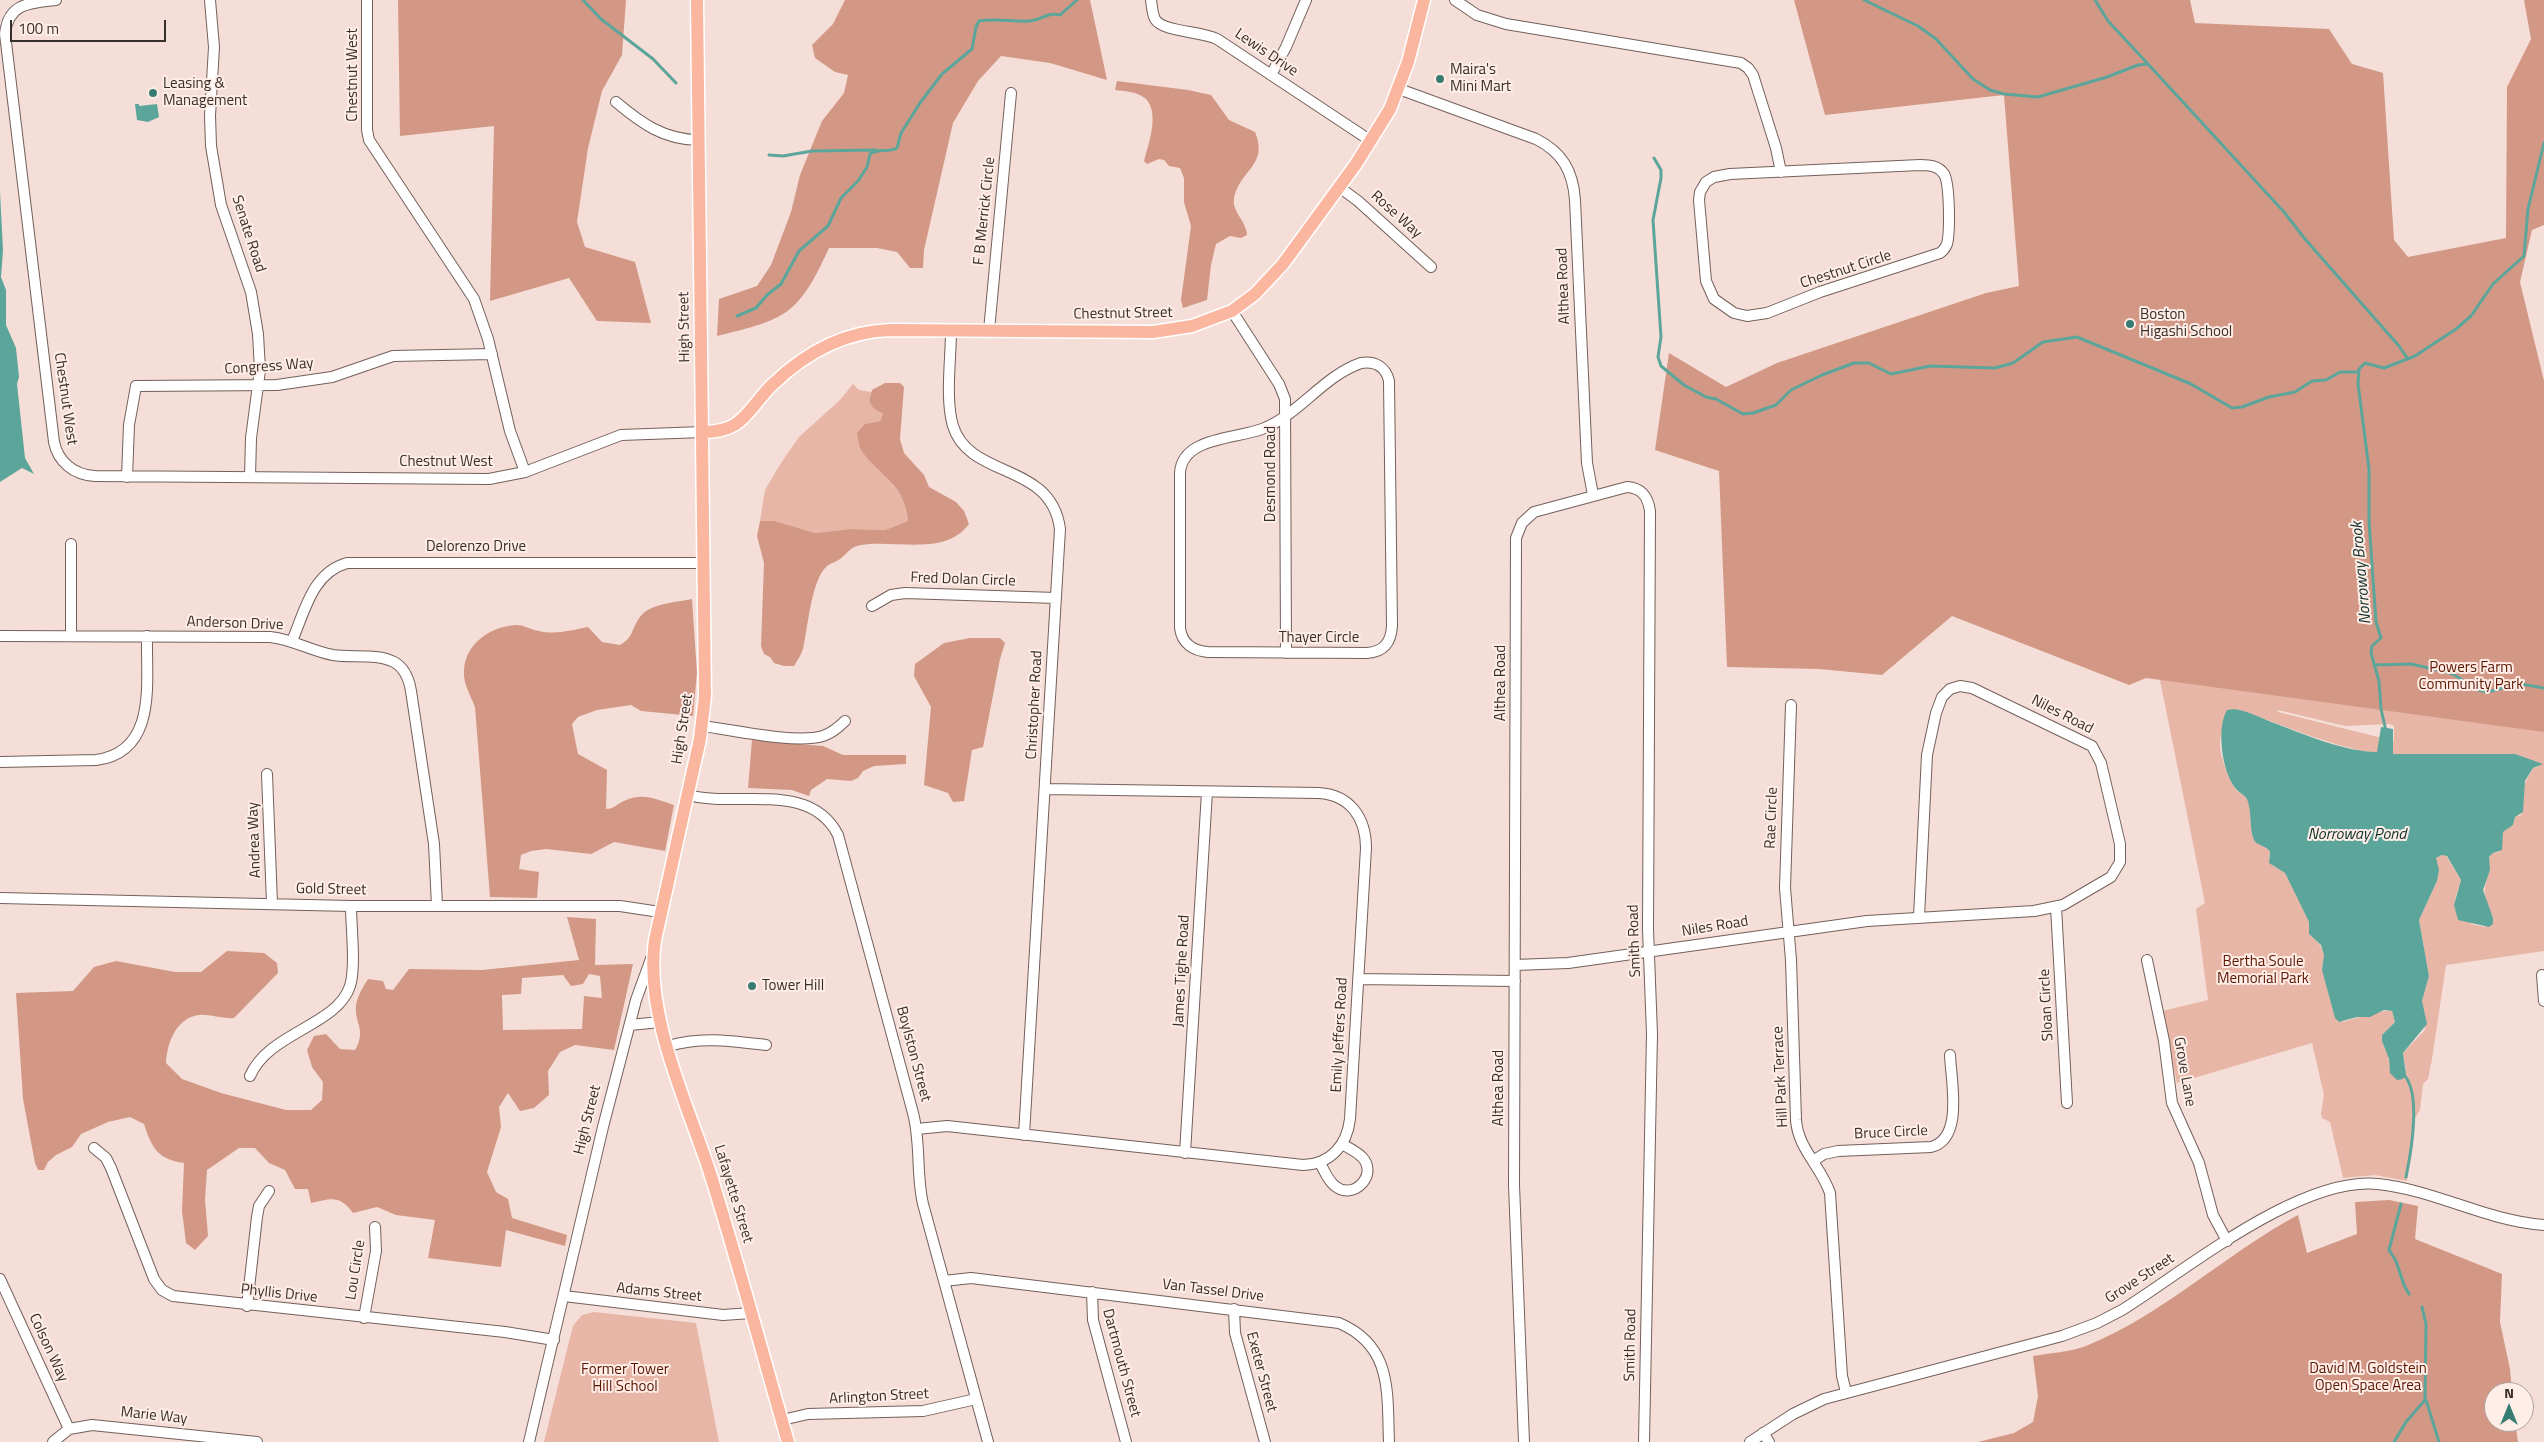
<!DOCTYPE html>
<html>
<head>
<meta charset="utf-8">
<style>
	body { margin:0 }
	#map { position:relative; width:2544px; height:1442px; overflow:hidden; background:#f5ded7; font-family:"Titillium Web",sans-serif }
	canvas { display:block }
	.north { position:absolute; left:2484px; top:1382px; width:50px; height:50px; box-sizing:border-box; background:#ffede7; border:1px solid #afa19c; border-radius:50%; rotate:0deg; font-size:14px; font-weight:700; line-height:20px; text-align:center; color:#372f2c }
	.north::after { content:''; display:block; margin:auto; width:18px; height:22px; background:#367c73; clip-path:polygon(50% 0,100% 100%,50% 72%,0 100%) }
	.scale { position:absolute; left:10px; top:20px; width:156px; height:22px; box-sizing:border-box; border:2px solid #372f2c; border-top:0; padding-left:6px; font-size:15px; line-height:18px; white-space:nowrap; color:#372f2c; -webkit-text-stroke:4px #ffede7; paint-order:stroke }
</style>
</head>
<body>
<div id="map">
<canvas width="2544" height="1442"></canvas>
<div class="north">N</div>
<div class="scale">100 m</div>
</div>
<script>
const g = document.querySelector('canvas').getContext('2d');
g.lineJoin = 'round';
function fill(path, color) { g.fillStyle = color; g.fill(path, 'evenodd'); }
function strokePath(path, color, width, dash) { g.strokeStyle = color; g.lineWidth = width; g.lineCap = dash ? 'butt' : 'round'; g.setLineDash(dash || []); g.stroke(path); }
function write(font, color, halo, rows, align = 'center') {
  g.font = font + ' "Titillium Web",sans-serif'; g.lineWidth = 4; g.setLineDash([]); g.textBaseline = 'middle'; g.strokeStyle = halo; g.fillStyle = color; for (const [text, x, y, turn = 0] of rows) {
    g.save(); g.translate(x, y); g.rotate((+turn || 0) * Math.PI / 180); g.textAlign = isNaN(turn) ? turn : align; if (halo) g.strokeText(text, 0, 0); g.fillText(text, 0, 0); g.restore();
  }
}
fill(new Path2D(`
	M853 384 859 390 871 392 869 400 873 408 883 414 880 421 865 424 861 451 884 473 907 504 908 521 885 530 850 529 815 533 775 521H760L765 490 779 466 799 437 840 400Z
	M2544 551V951L2446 965 2432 1059 2428 1079 2423 1084 2420 1110 2415 1118 2407 1181 2375 1175 2343 1178 2330 1122 2322 1118 2321 1113 2324 1095 2312 1043 2177 1083 2162 1011 2208 1000 2196 909 2205 903 2147 616ZM2278 710 2345 726 2389 724 2394 726V741L2278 712ZM2259 717C2293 729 2328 744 2364 751 2392 756 2423 755 2451 756 2476 756 2522 747 2538 767L2533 768 2523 787 2521 815 2515 817 2513 825 2503 832 2499 852 2493 853 2489 857C2488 887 2478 887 2493 918L2485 927 2471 924 2455 899 2461 880 2445 854 2436 858 2437 881 2419 920 2429 976 2422 1001 2425 1030 2403 1053 2406 1070 2389 1065C2390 1054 2381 1046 2382 1035L2395 1022 2392 1011C2384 1009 2353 1019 2343 1022L2333 1011 2322 967C2329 952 2319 943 2309 934V922L2285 873 2273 866 2269 860 2270 852C2266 845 2260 847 2255 841 2250 833 2251 813 2249 804 2248 795 2241 795 2236 790 2229 781 2219 754 2220 742 2221 734 2224 727 2224 719Z
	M594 1312 696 1323 719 1442H544L573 1326 582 1315Z`), '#e7b6a6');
fill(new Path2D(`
	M398 0H626L622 55 602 91 588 148 577 222 585 247 635 262 651 323 597 321 569 278 490 301 494 126 400 136Z
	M845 0H1090L1107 80 1050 63 1001 56 978 81 953 123 924 250 923 268H910L897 252 877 248H829C798 316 786 319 717 336L719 299 757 286 771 265 791 212 800 175 822 121 844 93 848 75 835 72 815 58 812 45 833 24Z
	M1794 0H2190L2195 23 2329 29 2352 64 2383 73 2394 240 2408 257 2506 238 2507 87 2531 39 2524 0H2544V225L2532 230 2520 282 2544 381V732L2146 678 2129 685 1952 616 1882 675 1819 669 1727 667 1719 471 1655 450 1669 353 1726 387 1777 363 1986 293 2019 286 2004 95 1825 115Z
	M1117 81 1188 90 1211 95 1229 120 1255 132C1269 166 1239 170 1234 199 1232 212 1247 222 1247 235L1241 238 1230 236 1216 244 1211 265 1207 300 1183 308 1181 300 1191 226 1184 202V178L1180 168 1169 166 1164 160 1159 159 1147 164 1144 161C1148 145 1160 114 1146 99 1138 92 1125 91 1115 90Z
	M885 383H900L904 387 900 439 904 453 924 475 929 487 956 502 964 511 969 524C945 557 893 539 861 545 850 547 849 552 840 559 836 562 831 563 827 566 811 580 808 628 803 649 801 655 797 661 794 666H784L774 663 770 657 764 654 761 646 764 563 757 536 760 521H775L815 533 850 529 885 530 908 521C906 487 881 476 862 452 859 447 858 439 857 433L865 424 880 421 883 414 873 408 869 400 872 390Z
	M692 599 697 673 693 716 641 711 631 705 597 710 578 717 572 724 578 754 607 770 606 809C614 809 617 804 624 801 642 792 656 799 674 805L665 851 614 842 591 854 546 849 531 851 521 855 519 869 539 872 537 898 490 897 475 707C472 699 467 690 465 682 458 649 487 626 517 625 524 625 532 630 539 631 555 635 573 630 588 627L602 642 620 645C634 636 630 633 638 620 647 603 674 603 692 599Z
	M970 638H1000L1005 643 1000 659 983 747 972 750 964 801 953 802 948 793 924 785 931 707 914 676 915 664 944 643Z
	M752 740 823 746 843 755H906V764L874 766 863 771 858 778 851 781 827 779 811 790 809 796 792 790 748 788Z
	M567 917 596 919 595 965 633 964 614 1050 575 1045 560 1052 548 1071 549 1095 534 1108 520 1111 508 1093 499 1107 501 1127 487 1172 496 1192 508 1199 512 1218 567 1235 565 1246 506 1230 501 1267 428 1258 435 1220 396 1215 377 1207 353 1213C339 1194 331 1199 311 1203L308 1189H295L285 1170 269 1163 255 1148H239L207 1170 205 1199 208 1236 195 1250 186 1243 182 1211 184 1163C157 1159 152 1148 144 1124L130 1117 108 1122 81 1134 72 1147 56 1155 48 1162 44 1170H38L35 1163 23 1099 16 993 73 991 94 967 116 961 175 972H201L227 951 264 953 277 963 278 973 234 1018C223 1019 209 1014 199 1015 176 1018 167 1043 166 1063L182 1079 221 1093 286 1110H311L322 1100 323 1082 312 1067 307 1050 314 1036 326 1034 340 1049 355 1050C367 1030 354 1023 356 1005 358 995 363 987 368 979L383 981 386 989 393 990 409 969 482 970 579 960ZM589 974 600 976 602 998 584 996 582 1029 503 1030 502 995 521 994 522 978 563 975 571 986 583 984Z
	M2389 1200 2418 1206 2415 1239 2502 1274 2500 1322 2510 1369 2512 1392H2494V1422H2515L2518 1442H1978L2014 1433 2033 1422 2038 1396 2033 1356C2050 1353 2070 1352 2086 1346 2163 1315 2225 1254 2298 1215L2307 1253 2357 1234 2355 1202Z`), '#d29885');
fill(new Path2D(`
	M135 104H139V106L157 104 159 117 148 122 137 120Z
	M0 192 3 250 1 277 6 290V325L16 348 19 377 17 384 25 458 34 474 22 468 0 482Z
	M2234 709C2249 711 2262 719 2277 724 2305 735 2347 752 2377 752L2381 727 2393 729V754H2515L2543 764 2533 768 2525 781 2523 812 2515 817 2513 825 2503 832 2502 850 2493 853 2489 857 2490 870 2483 890 2493 918V924L2489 927 2458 920 2454 905 2461 880 2447 856 2442 855 2436 858 2439 870 2437 881 2419 920 2429 976 2422 1001 2427 1024 2403 1053 2406 1074 2403 1079 2397 1080 2390 1073 2389 1059 2382 1041V1035L2395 1022 2392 1011 2384 1010 2370 1017H2357L2339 1022 2335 1018 2322 970 2324 955 2321 945 2309 934V922L2285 873 2269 863 2270 852C2266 845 2257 846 2254 840 2249 829 2252 811 2247 799 2244 794 2239 793 2236 789 2222 773 2216 728 2227 710Z`), '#5ca59b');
strokePath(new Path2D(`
	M583 0 601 19 653 59 676 83
	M1864 0 1918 26 1936 39 1973 79 1990 90 2004 94 2038 97 2107 77 2138 65 2148 64 2284 212 2305 239 2399 346 2408 359
	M2095 0 2108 21 2148 64
	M769 155 783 156 812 151 876 150
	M1654 158 1661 170V178L1653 220 1661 337 1658 357 1661 366 1684 385 1706 397 1716 399 1743 414 1753 413 1776 405 1791 390 1822 375 1854 363H1869L1891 374 1930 366 1995 368 2013 363 2043 342 2077 337 2191 384 2232 408 2242 407 2269 397 2295 392 2312 381 2326 380 2340 372H2358
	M737 316 756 308 767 295 781 284 799 251 828 226 841 198 858 181 867 167 870 154C879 148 888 153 897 148L901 133 920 103 942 74 972 49 976 27 979 21C996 18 1013 22 1030 21 1043 20 1045 12 1060 15L1077 0
	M2374 665 2411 664 2442 671 2453 674 2478 690 2487 692 2521 684 2544 688
	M2386 731 2381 709 2379 681 2371 653 2372 646 2381 638 2376 622 2369 521V469L2358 384 2359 369 2365 363 2384 368 2415 356 2456 329 2471 316 2493 284 2524 256 2528 209 2544 143
	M2403 1074C2422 1091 2411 1153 2406 1177
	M2401 1204 2389 1250 2396 1261 2404 1285 2409 1294
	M2426 1400 2439 1442
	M2394 1442 2406 1422 2425 1400 2426 1324 2422 1307`), '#5ca59b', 3);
const minor = new Path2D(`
	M56 0C30 3 8 3 5 34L54 442C58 462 74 475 95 476L489 479 525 472 621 435 703 432
	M210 0 214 47 210 116 211 146 221 205 251 292 258 334 260 370 251 438 250 477
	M367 0V130L369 140 474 299 488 339 510 431 525 472
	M1151 0C1152 6 1152 13 1155 19 1162 32 1201 31 1217 39L1371 141
	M1455 0 1477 15 1506 24 1741 63 1748 68 1753 75 1776 148 1781 172
	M1271 75 1286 47 1306 0
	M1399 89 1536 139C1562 152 1573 171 1575 200L1587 463 1593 495
	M616 102C641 123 664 140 699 140
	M1920 165C1930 165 1939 166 1944 174 1950 184 1950 233 1947 244 1945 249 1943 251 1940 253L1820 292 1767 313 1747 316 1734 313 1714 299 1706 281 1699 200 1700 192 1706 182 1714 177 1730 174Z
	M1339 187 1358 201 1431 267
	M1232 311 1279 384 1285 399 1286 653
	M951 331C951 359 945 399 953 426 970 480 1051 461 1060 529L1024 1135
	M989 331 1011 93
	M1361 363C1375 361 1386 367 1389 381L1392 626C1391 642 1384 652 1367 653L1208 652C1194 651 1182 644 1180 628V473C1182 437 1236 439 1262 429 1299 415 1323 376 1361 363Z
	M127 477 129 425 136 386 277 385 332 377 393 356 492 354
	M71 544V636
	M872 606 891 595 905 593 1056 598
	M0 636 270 637C292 639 311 651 333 655 352 658 377 653 394 662 405 668 409 679 411 691L434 844 437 906
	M292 641C305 611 312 573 347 563H705
	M1791 705 1785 888 1791 960 1796 1120C1798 1149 1821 1166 1830 1193L1842 1376 1846 1392
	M703 726C733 730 795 744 823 736 832 733 839 727 845 721
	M0 762 96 760C158 752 146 682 147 636
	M267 774 272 904
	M688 795C737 808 810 780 838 835L913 1113C921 1143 916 1174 923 1204L988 1442
	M0 898 351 906H620L660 912
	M2056 907 2067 1103
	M2147 960 2164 1041 2172 1103 2199 1163 2213 1215 2227 1241
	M1515 965 1568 963 1867 921 2034 911 2063 905 2111 877 2120 862V844L2101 763 2092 746 1972 688 1960 686 1950 689 1942 697 1936 713 1927 755 1919 917
	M2542 975 2544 1001
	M1358 979 1515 981
	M630 1025 660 1022
	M668 1046C701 1036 732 1041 766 1045
	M250 1076C269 1032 337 1026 350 986 356 967 351 927 351 906
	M917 1129 947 1126 1303 1165C1331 1164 1347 1145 1350 1119L1366 848C1366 819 1351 795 1319 793L1045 789
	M94 1148 106 1158 111 1168 154 1279 162 1290 173 1296 505 1332 554 1340
	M1185 1153 1207 792
	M1813 1161 1824 1154 1838 1151 1931 1147C1964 1139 1951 1081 1950 1055
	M1320 1163C1324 1170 1328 1181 1335 1186 1353 1201 1379 1175 1362 1157 1357 1152 1349 1148 1342 1144
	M0 1279 69 1429
	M944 1281 971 1278 1339 1323C1393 1346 1387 1393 1389 1442
	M1092 1292 1093 1320 1126 1442
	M564 1296 723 1315 751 1313
	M247 1306 257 1217 259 1206 269 1191
	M1234 1309 1235 1333 1265 1442
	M364 1318 376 1251 375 1227
	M782 1420 808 1414 923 1411 976 1399
	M1763 1433 1769 1442
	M53 1442 69 1429 92 1425 257 1442
	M529 1442 603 1127 636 1000 652 956
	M1524 1442 1514 1185 1516 538 1522 523 1534 512 1627 487C1642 488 1648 497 1650 511L1648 929 1652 1034 1644 1442
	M1750 1442 1793 1414 1824 1399 2062 1336 2097 1323 2122 1310C2186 1270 2300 1176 2378 1184 2435 1190 2487 1221 2544 1225`);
const major = new Path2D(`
	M697 0 705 696 700 739 655 940C644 1015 687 1102 710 1173 738 1262 762 1352 788 1442
	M703 432C744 432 746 411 772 385 806 352 845 331 892 330L1153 332 1192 326 1232 311 1255 294 1283 264 1356 164 1390 109 1408 62 1424 0`);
strokePath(minor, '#73605a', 12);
strokePath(major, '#fff', 15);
strokePath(minor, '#fff', 10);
strokePath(major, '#fbb6a0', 12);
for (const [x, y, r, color] of [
	[1440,79,5,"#367c73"],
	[153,93,5,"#367c73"],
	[2130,324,5,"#367c73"],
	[752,986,5,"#367c73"]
]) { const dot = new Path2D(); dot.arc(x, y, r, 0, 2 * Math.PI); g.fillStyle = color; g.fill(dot); strokePath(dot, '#ffede7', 2); }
write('15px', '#372f2c', '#ffede7', [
	["Lewis Drive",1266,53,34],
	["Chestnut West",353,75,-90],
	["F B Merrick Circle",985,211,-84],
	["Rose Way",1396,215,42],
	["Senate Road",248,234,72],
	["Chestnut Circle",1846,270,-18],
	["Althea Road",1564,286,-92],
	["Chestnut Street",1123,314,-1],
	["High Street",685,327,-91],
	["Congress Way",269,367,-4],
	["Chestnut West",65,399,82],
	["Chestnut West",446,462],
	["Desmond Road",1271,474,-90],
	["Delorenzo Drive",476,547],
	["Fred Dolan Circle",963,580,2],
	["Anderson Drive",235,624,2],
	["Thayer Circle",1319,638],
	["Althea Road",1501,683,-90],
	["Christopher Road",1035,705,-87],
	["Niles Road",2062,715,27],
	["High Street",683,729,-81],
	["Rae Circle",1772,818,-88],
	["Andrea Way",255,840,-92],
	["Gold Street",331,890,1],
	["Niles Road",1715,927,-9],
	["Smith Road",1635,941,-92],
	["James Tighe Road",1182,971,-87],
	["Sloan Circle",2047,1005,-93],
	["Emily Jeffers Road",1340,1035,-87],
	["Boylston Street",913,1054,75],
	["Grove Lane",2184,1072,80],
	["Hill Park Terrace",1781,1077,-93],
	["Althea Road",1499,1088,-90],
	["High Street",588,1120,-76],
	["Bruce Circle",1891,1133,-3],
	["Lafayette Street",733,1194,73],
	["Lou Circle",356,1270,-81],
	["Grove Street",2140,1279,-33],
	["Van Tassel Drive",1213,1291,7],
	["Adams Street",659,1293,6],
	["Phyllis Drive",279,1294,6],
	["Smith Road",1631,1345,-89],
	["Colson Way",48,1348,65],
	["Dartmouth Street",1121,1363,75],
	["Exeter Street",1261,1372,75],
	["Arlington Street",879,1397,-3],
	["Marie Way",154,1416,6]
]);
write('15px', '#372f2c', '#ffede7', [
	["Maira's",1450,70],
	["Mini Mart",1450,87],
	["Leasing &",163,84],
	["Management",163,101],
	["Boston",2140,315],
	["Higashi School",2140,332],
	["Tower Hill",762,986]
], 'left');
write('15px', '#5c1700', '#ffede7', [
	["Powers Farm",2471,668],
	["Community Park",2471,685],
	["Bertha Soule",2263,962],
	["Memorial Park",2263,979],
	["David M. Goldstein",2368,1369],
	["Open Space Area",2368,1386],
	["Former Tower",625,1370],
	["Hill School",625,1387]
]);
write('italic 16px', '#0c312c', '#ffede7', [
	["Norroway Brook",2362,573,-95],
	["Norroway Pond",2357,835]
]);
</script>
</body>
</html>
